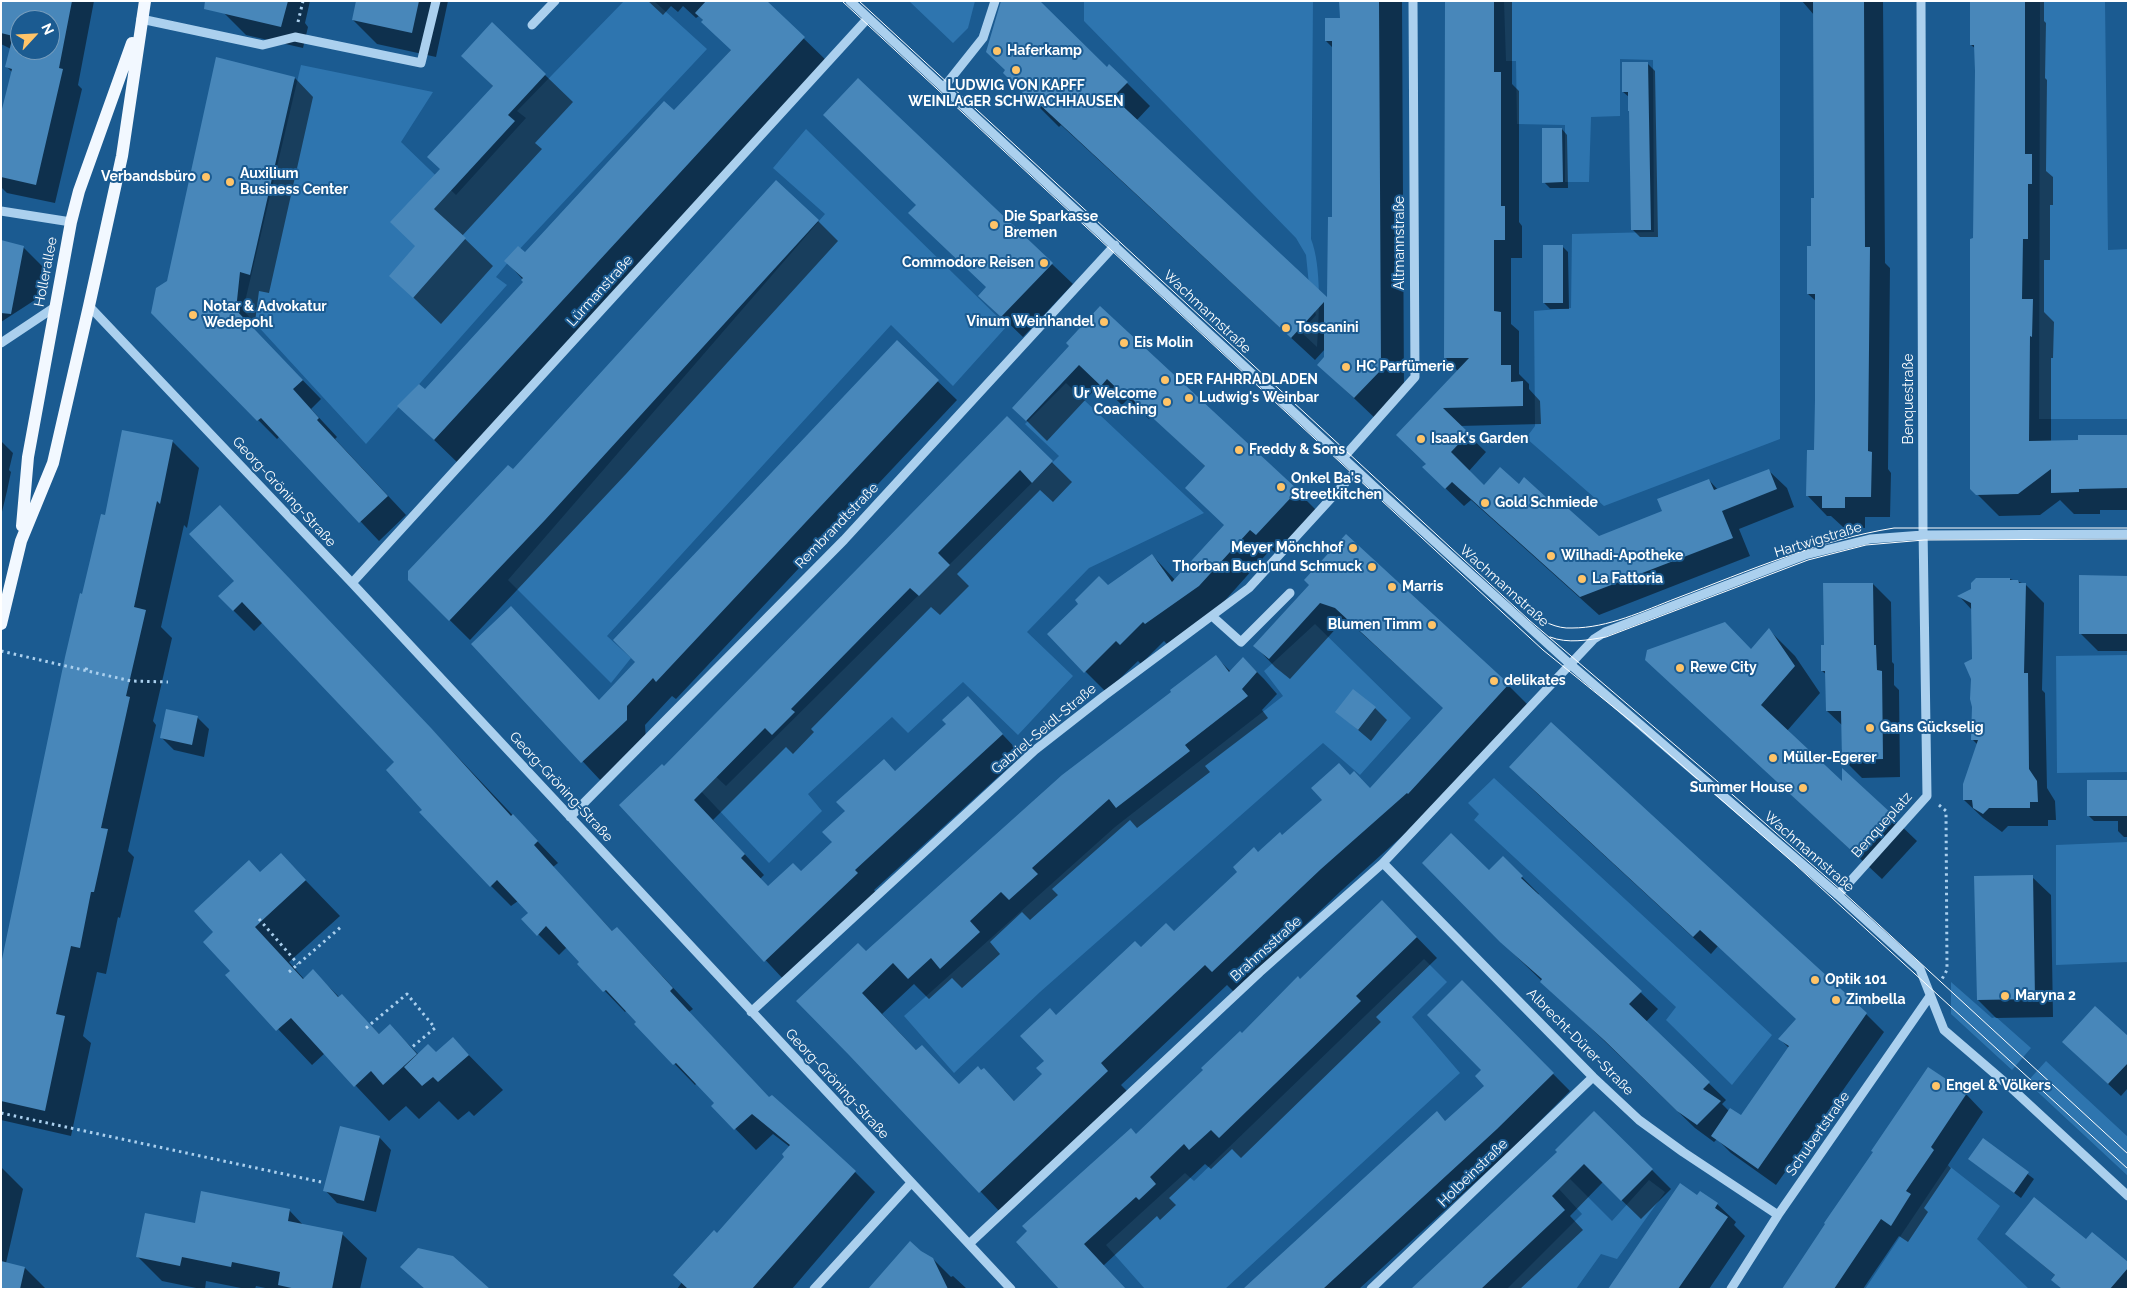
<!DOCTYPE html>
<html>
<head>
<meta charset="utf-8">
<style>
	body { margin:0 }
	#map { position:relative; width:2129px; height:1290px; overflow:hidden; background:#1b5b91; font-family:Raleway,sans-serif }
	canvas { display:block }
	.frame { position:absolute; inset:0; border:2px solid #fff; pointer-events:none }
	.north { position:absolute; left:10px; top:10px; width:50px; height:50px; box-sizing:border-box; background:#1b5b91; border:1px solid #769dbd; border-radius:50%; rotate:65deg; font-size:14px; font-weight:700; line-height:20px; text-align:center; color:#fff }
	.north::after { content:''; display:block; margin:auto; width:18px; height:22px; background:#ffc468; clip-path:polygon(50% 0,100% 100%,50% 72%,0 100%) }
</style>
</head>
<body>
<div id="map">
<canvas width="2129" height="1290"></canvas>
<div class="frame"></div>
<div class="north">N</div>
</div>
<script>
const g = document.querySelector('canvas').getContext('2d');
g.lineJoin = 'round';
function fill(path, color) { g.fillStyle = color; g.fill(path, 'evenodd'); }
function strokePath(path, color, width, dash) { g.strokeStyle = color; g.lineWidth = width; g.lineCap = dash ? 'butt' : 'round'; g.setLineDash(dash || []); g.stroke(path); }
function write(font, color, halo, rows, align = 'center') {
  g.font = font + ' Raleway,sans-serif'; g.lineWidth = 4; g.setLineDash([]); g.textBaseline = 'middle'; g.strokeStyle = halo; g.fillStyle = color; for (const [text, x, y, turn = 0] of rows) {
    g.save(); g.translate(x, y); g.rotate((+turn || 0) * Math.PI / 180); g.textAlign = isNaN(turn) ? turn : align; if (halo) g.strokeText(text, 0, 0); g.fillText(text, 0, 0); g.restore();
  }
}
fill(new Path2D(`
	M624 1H654L707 49 515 254 496 277 507 285 366 444 243 310 301 65 433 92 401 142 456 195 526 118 517 111Z
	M909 1H975L968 28 953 43Z
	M1084 1H1313L1311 239C1322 267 1319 317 1317 347L1301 332 1316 315 1310 295 1306 255 1296 238 1084 21Z
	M1504 1H1780V439L1604 506 1526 438 1535 426 1534 311 1571 308 1572 234 1654 232 1653 60 1620 59V116L1591 117 1589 182H1565V125L1517 124 1516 61H1506Z
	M2040 1H2105L2108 250 2128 249V419H2039Z
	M806 129 1007 326 953 386 891 325 607 636 631 658 611 683 508 580 825 214 773 168Z
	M1066 383 1204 513 1089 568 1027 632 1073 676 1018 735 963 682 908 733 892 717 808 794 822 811 769 863 697 787 711 772 726 786 1059 456 1025 424Z
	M1315 624 1411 718 1360 775 1323 743 1040 992 954 1073 904 1016 1115 827 1283 696 1264 671Z
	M2128 655V772L2057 773 2056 656Z
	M1494 778 1772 1035 1732 1085 1666 1020 1676 1007 1474 820 1479 814 1468 803Z
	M2128 842V962L2056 965V845Z
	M1424 959 1447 982 1412 1017 1460 1073 1225 1289H1145L1106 1245 1185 1173 1194 1181Z
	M1951 982 1992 1018 1996 1017 2031 1048 2012 1070 1951 1014Z
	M2046 1061 2128 1137V1176L2027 1082Z
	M1948 1165 2000 1206 1977 1239 2029 1289H1865Z
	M1570 1179 1612 1221 1649 1180 1665 1192 1617 1259 1601 1254 1576 1289H1507L1582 1214 1559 1189Z`), '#2e75af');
fill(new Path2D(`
	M1 1H94L78 85 82 89 55 203 7 193 1 187V117L12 72 7 67 11 49 1 44ZM20 20H50V50H20Z
	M226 1H310L305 23 308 27 303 48 246 35 224 13Z
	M357 1H448L436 57 377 44 353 20Z
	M648 1H765L830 64 460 465 399 406 425 391 525 282 506 261 525 254 674 112 732 49 699 16 696 18 683 6 678 12 671 6 663 15Z
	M1341 1H1402L1404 394 1378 421 1319 365 1325 358V349L1315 360 1061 125 1059 127 1005 73 1107 68 1127 83 1150 106 1136 121 1328 300 1334 219 1333 48 1326 41 1341 20Z
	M1446 1H1512V84L1519 91V222L1522 226V258H1511V324L1519 331V374L1529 384V389L1540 401 1541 424 1459 426 1486 452 1469 471 1484 486H1519L1558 509 1598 537 1664 512 1709 480 1718 490 1768 470 1787 488 1794 507 1739 529 1750 556 1599 615 1471 500 1464 506 1442 485 1427 464 1398 435 1458 371 1445 358Z
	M1802 1H1883L1885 263 1890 268 1888 469 1891 473 1890 517H1865V528L1843 527 1831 516H1827L1807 495 1815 451 1817 302 1808 294 1815 200 1814 15Z
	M1971 1H2044V21L2046 23 2045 78 2047 80 2046 171 2053 177V205H2050V260H2044V312L2054 322 2053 358H2051V442L2080 441 2128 436V510H2100V514H2074L2060 500 2040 515 1999 516 1977 494 1976 49 1971 45Z
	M2127 1H2128V119Z
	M492 24 573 102 535 143 542 149 462 236 493 266 441 324 391 276 417 247 441 170 494 87 463 56Z
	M1647 63 1655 71 1658 237H1640L1632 229 1629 97 1623 92Z
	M295 78 313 97 269 293 259 291 254 330 321 399 311 409 337 437 335 439 406 515 379 541 280 436 277 439 152 313 168 282Z
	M858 80 1073 284 1023 337 1001 316 988 288 917 205Z
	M1562 129 1567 135 1568 188H1550L1544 182Z
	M818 221 838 241 626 474 470 640 409 580 513 471Z
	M1 241 23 247 43 267 38 298 1 322Z
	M1562 246 1568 252 1569 309H1550L1544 303Z
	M897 342 957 400 676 699 672 696 645 725 646 740 601 781 473 644 599 701 636 662Z
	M1071 346 1297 491 1318 512 1278 555 1271 549 1220 606 1167 644 1164 641 1141 664 1138 661 1106 692 1048 634 1152 555 1175 580 1225 525 1206 467 1152 416 1149 419 1128 399 1122 405 1100 384 1047 441 1014 408Z
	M1007 418 1072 482 1053 502 1040 490 957 574 969 586 940 615 931 607 811 729 814 732 793 754 786 747 713 820 764 875 760 879 769 888 801 873 833 842 896 772 948 724 968 698 1022 755 874 890 877 894 785 981 621 805 664 768Z
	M1 441 13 453 9 470 11 472 7 491 1 516Z
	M172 441 199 468 187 528 184 525 161 627 172 638 153 721 156 725 128 851 134 857 120 918 118 917 106 974 97 972 83 1036 91 1043 71 1136 1 1120V968L83 596 106 517Z
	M240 527 558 863 553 867 613 932 637 949 693 1009 689 1012 770 1099 855 1172 875 1192 792 1289H677L717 1235 786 1157 790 1147 773 1134 756 1150 713 1106 715 1103 697 1083 695 1085 636 1024 638 1022 627 1010 625 1012 579 964 581 962 567 947 559 955 523 919 529 913 518 901 511 906 491 886 423 810 396 762 263 622 254 631 233 610Z
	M2128 577V651H2098L2080 633Z
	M2010 579 2025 584 2044 603 2042 690 2045 693 2047 788 2055 801 2056 820H2048V826H2008L2002 832 1983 818 1964 800 1978 745 1973 740 1972 610 1959 596Z
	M1873 584 1891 602 1892 662 1894 664V685L1899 690 1900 777 1862 778 1843 759V726L1827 711V675L1822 671 1825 647Z
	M1311 585 1508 685 1529 706 1428 813 1342 890 1234 992 1227 985 1121 1085 1128 1092 1000 1212 850 1054 867 953 1216 657 1231 672 1243 658 1264 679 1277 694 1262 710 1268 718 1205 766 1210 772 1137 828 1130 820 1052 889 1058 895 1030 920 1022 912 990 942 1000 954 962 988 952 978 929 999 914 984 882 1014 917 1051 959 1086 1004 1090 1015 1102 1043 1074 1056 1017 1141 949 1174 933 1259 854 1282 836 1351 776 1370 789 1444 708 1357 629 1341 623 1290 679 1275 667 1255 646Z
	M1769 630 1795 656 1820 693 1787 731 1844 784 1843 770 1917 841 1882 879 1647 660 1751 650Z
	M1375 708 1387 720 1371 741 1337 712Z
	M197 717 209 729 204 757 174 750 162 738Z
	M2128 781V837H2124L2118 831V821H2094L2088 815Z
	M1528 785 1866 1014 1884 1032 1776 1185 1731 1153 1717 1139 1714 1142 1695 1128 1519 959 1424 863 1489 872 1503 858 1539 894 1538 895 1658 1009 1646 1022 1726 1100 1722 1104 1729 1111 1741 1117 1789 1048 1780 1039 1797 1019 1718 946 1711 954Z
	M281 855 340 916 289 962 304 979 313 971 339 997 341 995 380 1035 390 1026 419 1055 436 1054 453 1039 503 1090 474 1116 469 1111 458 1120 439 1101 419 1119 406 1106 389 1121 325 1053 312 1065 227 975 232 971 215 932 260 873Z
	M2032 877 2051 895 2053 1017 1996 1018 1978 1000Z
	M1402 922 1437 958 1376 1017 1381 1022 1241 1158 1232 1149 1211 1169 1205 1164 1169 1198 1176 1205 1160 1220 1157 1216 1104 1265 1062 1289 1136 1135 1300 980Z
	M1462 982 1570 1091 1515 1146 1359 1289H1245L1446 1122 1485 1086Z
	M2128 1038V1088L2121 1096 2076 1054Z
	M1966 1094 1983 1112 1948 1165 1951 1168 1924 1208 1928 1212 1908 1242 1899 1236 1863 1289H1783L1874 1153Z
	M1594 1112 1671 1189 1641 1219 1603 1182 1570 1216 1583 1230 1520 1289H1413L1559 1152Z
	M379 1137 391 1150 376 1212 337 1203 325 1190Z
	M1983 1140 2034 1179 2021 1198 1969 1159Z
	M1 1167 23 1189 6 1263 25 1268 46 1289H1Z
	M1698 1197 1717 1204 1736 1222 1734 1225 1745 1236 1709 1289H1610Z
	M289 1210 304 1226 342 1234 367 1258 360 1289H270L256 1286 255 1289H246L206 1281 205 1289H201L162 1281 138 1257 196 1225Z
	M2006 1234 2086 1241 2128 1264V1289H2062L2056 1276Z
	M921 1252 933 1259 951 1277 953 1276 967 1289H868Z`), '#0007');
fill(new Path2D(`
	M1 1H72L59 68 63 69 36 185 1 177V113L12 69 5 67 13 36 1 33ZM20 20H50V50H20Z
	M205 1H288L281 27 204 9Z
	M356 1H419L412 33 352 20Z
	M706 1H767L805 37 434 440 397 406 419 384 425 389 523 282 521 280 523 278 504 261 518 246 525 252 664 101 674 110 731 50 701 22 703 20 695 13Z
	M1001 1H1040L1107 67 1109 64 1128 82 1113 97 1327 297 1328 217H1332V41H1325V18H1340L1339 1H1379L1381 370 1354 398 1317 365 1324 357V302L1291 338 1037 102 1035 105 1003 73 1005 70 986 52Z
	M1445 1H1494V72H1501V206H1505V240H1494V311L1501 312V365H1511V382L1523 381V406L1443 408 1469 433 1451 452 1484 485 1500 467 1519 484 1524 477 1558 508 1562 503 1599 536 1662 511 1657 499 1709 479 1714 490 1769 469 1777 489 1722 511 1733 538 1580 597 1452 482 1445 489 1422 467 1426 464 1396 435 1469 358H1444Z
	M1813 1H1864L1865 247H1870L1868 451 1872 452 1871 497H1845V508H1822V496H1806L1807 450H1814L1815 400V294H1807V246H1811V198H1814Z
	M1970 1H2025V154H2032V184H2028V239H2023L2022 299H2033L2032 337 2030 336 2029 441 2078 440V435H2128V488L2079 489V492L2051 493V469L2018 494 1976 495 1970 489V239L1973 238 1975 71 1974 45H1970Z
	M492 22 546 74 508 115 515 121 434 209 466 238 413 298 389 276 415 246 390 222 440 169 427 157 493 86 461 56Z
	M216 57 295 77 250 275 240 272 236 310 303 380 293 389 319 418 317 420 388 496 359 523 261 418 257 421 151 313 156 288 167 281Z
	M1622 62H1648L1651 230H1631L1629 111H1628V92H1622Z
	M858 78 1053 263 1001 317 978 296 986 287 908 213 916 205 823 115Z
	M1542 128H1562L1563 182 1542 183Z
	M776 180 819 220 545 520 449 621 408 580V571L508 465 513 469Z
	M1 240 24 246 11 314 1 313Z
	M1543 245H1563V303H1543Z
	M1100 306 1298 490 1256 535 1250 530 1199 586 1145 624 1143 622 1120 645 1116 641 1084 673 1047 634 1078 604 1075 600 1099 576 1108 585 1152 554 1172 582 1224 525 1185 488 1205 466 1130 397 1128 399 1107 379 1101 386 1079 365 1026 421 1012 408 1069 346 1066 343Z
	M897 340 939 380 656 682 653 678 627 706V720L581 763 471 644 511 606 599 700 635 662 613 640Z
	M1007 416 1053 461 1032 483 1020 470 938 553 950 565 919 596 910 588 791 709 795 712 772 735 765 728 694 800 745 854 741 858 768 886 793 863 801 871 832 842 822 832 845 811 836 802 884 759 895 771 946 724 942 720 968 696 1003 734 855 870 858 873 764 962 619 805 662 764 664 766Z
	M122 430 173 440 160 504 157 501 134 607 146 610 126 696 130 697 101 828 108 829 94 892H91L80 948 71 946 56 1014 65 1016 45 1111 1 1101V964L65 657 80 593 82 594 101 514 105 515Z
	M220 505 431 728 511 816 513 814 538 841 534 845 612 931 617 927 673 988 670 991 769 1097 772 1095 807 1126 856 1171 752 1289H688L673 1275 714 1230 717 1233 784 1157 782 1154 790 1145 752 1114 734 1130 711 1106 714 1103 676 1063 673 1065 634 1024 636 1022 606 990 603 992 577 964 579 962 546 926 537 936 521 919 528 913 497 880 490 887 419 812 422 810 386 770 394 762 242 602 233 611 218 596 234 581 189 534Z
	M1346 534 1509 684 1408 794 1407 793 1321 869 1212 972 1205 965 1101 1063 1108 1071 979 1193 849 1055 796 1001 858 943 866 951 1062 775 1171 692 1170 690 1216 655 1229 672 1243 657 1257 672 1242 689 1248 696 1185 745 1190 751 1116 808 1109 799 1032 868 1038 874 1009 900 1001 892 970 921 980 932 940 969 931 958 908 979 893 963 862 993 916 1050 922 1045 959 1084 978 1066 981 1070 984 1068 1014 1101 1042 1074 1036 1068 1044 1061 1020 1036 1050 1008 1056 1015 1135 941 1141 947 1166 923 1174 931 1237 872 1233 867 1254 847 1258 852 1280 832 1282 835 1322 800 1311 788 1339 763 1350 775 1354 771 1370 788 1443 708 1335 608 1320 603 1269 659 1253 646 1309 585 1304 580Z
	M2079 575 2128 576V634H2079Z
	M1976 578H2010V580H2018L2019 583H2026L2024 673H2028L2029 769 2037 781 2038 802H2030V808H1989L1983 814 1973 808 1972 800H1963V784L1978 740H1971L1972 707 1970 699 1971 679 1964 663 1972 659 1971 603 1957 596 1971 589V583Z
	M1823 583H1873L1874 645H1876L1877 670 1882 671 1883 759 1842 760 1841 711H1826L1825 671H1821V645H1824Z
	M1725 622 1751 649 1769 628 1795 666 1761 705 1842 781V768L1892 814 1855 854 1645 660 1647 650Z
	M1353 689 1376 707 1358 730 1335 712Z
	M166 709 198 716 192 745 160 738Z
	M1551 722 1867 1013 1758 1169 1711 1136 1730 1108 1741 1115 1789 1046 1778 1039 1796 1019 1700 930 1693 937 1509 767Z
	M2087 780H2128V816H2087Z
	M1451 833 1489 870 1503 856 1523 876 1521 878 1642 991 1629 1004 1710 1082 1703 1089 1721 1101 1697 1125 1677 1111 1604 1040 1540 982 1542 979 1500 942 1422 863Z
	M281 853 306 880 255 927 303 979 313 969 338 997 342 994 379 1034 390 1024 417 1054 383 1085 371 1071 354 1087 291 1018 276 1031 225 975 230 971 203 942 213 932 194 911 249 860 260 872Z
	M2033 875 2035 999 1977 1000 1974 876Z
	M1382 900 1417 937 1356 996 1361 1001 1219 1138 1211 1130 1189 1150 1184 1144 1150 1177 1156 1184 1139 1200 1136 1197 1084 1244 1126 1289H1059L1016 1242 1027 1231 1022 1226 1131 1128 1136 1134 1203 1070 1201 1068 1240 1031 1242 1033 1298 976 1300 979Z
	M1462 980 1554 1073 1497 1129 1323 1289H1243L1437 1111 1445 1121 1484 1086 1475 1076 1481 1070 1427 1015Z
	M2095 1006 2128 1036V1063L2108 1084 2062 1042Z
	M453 1037 469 1055 438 1082 433 1077 422 1086 404 1067 428 1044 436 1052Z
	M1928 1067 1967 1093 1931 1147 1934 1150 1906 1191 1911 1194 1891 1226 1881 1219 1834 1289H1782L1825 1224 1824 1223 1873 1152 1871 1151Z
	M1594 1111 1653 1169 1621 1201 1584 1164 1552 1196 1565 1210 1481 1289H1411L1557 1152 1555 1150Z
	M340 1126 380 1136 364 1201 323 1191Z
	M1983 1138 2029 1172 2014 1193 1968 1159Z
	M1680 1183 1697 1195 1700 1191 1718 1203 1715 1208 1728 1217 1678 1289H1608Z
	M201 1191 290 1209 288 1221 343 1232 332 1289H296L278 1285 280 1272 232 1262 231 1267 182 1257 180 1266 136 1257 145 1213 195 1223Z
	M2034 1197 2086 1239 2092 1232 2128 1262V1268L2110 1289H2062L2051 1280 2055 1275 2005 1234Z
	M910 1241 921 1251 933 1258 948 1289H868Z
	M418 1248 453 1256 490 1289H425L400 1267Z
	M1 1261 25 1267 20 1289H1Z`), '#4887ba');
strokePath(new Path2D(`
	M298 22 303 1
	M1 651 131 681 168 682
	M86 670 88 664
	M1939 805 1946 811 1947 970 1942 979
	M259 919 298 964
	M289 972 342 926
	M366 1028 407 994 435 1028 411 1048
	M1 1113 321 1182`), '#abd0ee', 3, [2.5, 4]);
strokePath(new Path2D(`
	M850 1 1381 493 1571 665 1838 895 1920 969 1944 1030 2008 1085 2128 1196
	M141 19 263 45 295 37 421 63 436 1
	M532 25 555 1
	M944 87 983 38 995 1
	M1 211 71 222
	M89 306 352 583 1011 1289
	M1 343 55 307
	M1343 458 1415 377 1413 1
	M352 583 868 18
	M1212 616 1241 642 1290 593
	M570 817 844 540 1115 245
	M1383 863 1593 1077 1639 1120 1683 1152 1778 1215
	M1838 895 1927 796 1923 528 1921 1
	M751 1012 1035 750 1104 696 1249 588 1356 471
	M969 1244 1260 972 1383 863 1594 639 1605 632 1805 555 1870 539 1923 535 2128 534
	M814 1289 911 1183
	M1371 1289 1593 1077
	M1731 1289 1778 1215 1930 996`), '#abd0ee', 9);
strokePath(new Path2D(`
	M22 526 28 457 71 222 79 191 132 43
	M1 624 21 541 53 463 89 306 122 156 145 1`), '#f2f8ff', 12);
strokePath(new Path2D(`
	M842 1 1543 650 1638 727 1796 865 2128 1169
	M859 1 1529 620 1717 781 1842 891 2128 1154
	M1529 613C1543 621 1556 629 1572 628 1608 628 1643 611 1677 598 1748 571 1819 540 1894 528H2128
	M1550 637C1568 644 1588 640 1606 637L1808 560 1866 545 1924 540 2128 539`), '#fff', 1);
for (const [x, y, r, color] of [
	[997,51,5,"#ffc468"],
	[1016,70,5,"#ffc468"],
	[206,177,5,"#ffc468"],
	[230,182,5,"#ffc468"],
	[994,225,5,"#ffc468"],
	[1044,263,5,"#ffc468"],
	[193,315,5,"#ffc468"],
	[1104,322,5,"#ffc468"],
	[1286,328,5,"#ffc468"],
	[1124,343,5,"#ffc468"],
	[1346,367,5,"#ffc468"],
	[1165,380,5,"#ffc468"],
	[1189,398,5,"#ffc468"],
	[1167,402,5,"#ffc468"],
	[1421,439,5,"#ffc468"],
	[1239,450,5,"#ffc468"],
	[1281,487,5,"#ffc468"],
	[1485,503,5,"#ffc468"],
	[1353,548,5,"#ffc468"],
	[1551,556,5,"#ffc468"],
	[1372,567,5,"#ffc468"],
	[1582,579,5,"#ffc468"],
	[1392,587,5,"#ffc468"],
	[1432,625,5,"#ffc468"],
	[1680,668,5,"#ffc468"],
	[1494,681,5,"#ffc468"],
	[1870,728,5,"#ffc468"],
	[1773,758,5,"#ffc468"],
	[1803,788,5,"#ffc468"],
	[1815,980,5,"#ffc468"],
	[2005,996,5,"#ffc468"],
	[1836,1000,5,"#ffc468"],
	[1936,1086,5,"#ffc468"]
]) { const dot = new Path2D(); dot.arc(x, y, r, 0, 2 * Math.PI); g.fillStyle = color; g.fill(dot); strokePath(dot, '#1b5b91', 2); }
write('bold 14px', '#fff', '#1b5b91', [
	["Haferkamp",1007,51],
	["LUDWIG VON KAPFF",1016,86,"center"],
	["WEINLAGER SCHWACHHAUSEN",1016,102,"center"],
	["Auxilium",240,174],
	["Business Center",240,190],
	["Verbandsbüro",196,177,"right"],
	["Die Sparkasse",1004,217],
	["Bremen",1004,233],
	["Commodore Reisen",1034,263,"right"],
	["Notar & Advokatur",203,307],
	["Wedepohl",203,323],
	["Vinum Weinhandel",1094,322,"right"],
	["Toscanini",1296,328],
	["Eis Molin",1134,343],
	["HC Parfümerie",1356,367],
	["DER FAHRRADLADEN",1175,380],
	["Ur Welcome",1157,394,"right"],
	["Coaching",1157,410,"right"],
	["Ludwig's Weinbar",1199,398],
	["Isaak's Garden",1431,439],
	["Freddy & Sons",1249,450],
	["Onkel Ba's",1291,479],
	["Streetkitchen",1291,495],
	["Gold Schmiede",1495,503],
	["Meyer Mönchhof",1343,548,"right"],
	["Wilhadi-Apotheke",1561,556],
	["Thorban Buch und Schmuck",1362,567,"right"],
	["La Fattoria",1592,579],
	["Marris",1402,587],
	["Blumen Timm",1422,625,"right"],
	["Rewe City",1690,668],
	["delikates",1504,681],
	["Gans Gückselig",1880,728],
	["Müller-Egerer",1783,758],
	["Summer House",1793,788,"right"],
	["Optik 101",1825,980],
	["Maryna 2",2015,996],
	["Zimbella",1846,1000],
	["Engel & Völkers",1946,1086]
], 'left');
write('14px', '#fff', '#1b5b91', [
	["Altmannstraße",1400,243,-90],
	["Hollerallee",46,272,-79],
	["Lürmanstraße",600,291,-48],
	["Wachmannstraße",1207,312,43],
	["Benquestraße",1909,399,-90],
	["Georg-Gröning-Straße",284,492,47],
	["Rembrandtstraße",837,526,-46],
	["Hartwigstraße",1818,540,-17],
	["Wachmannstraße",1504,586,42],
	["Gabriel-Seidl-Straße",1044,729,-40],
	["Georg-Gröning-Straße",561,787,47],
	["Benqueplatz",1882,825,-48],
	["Wachmannstraße",1809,852,41],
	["Brahmsstraße",1266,949,-42],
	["Albrecht-Dürer-Straße",1580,1042,45],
	["Georg-Gröning-Straße",837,1084,47],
	["Schubertstraße",1818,1134,-55],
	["Holbeinstraße",1473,1173,-44]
]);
</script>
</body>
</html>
